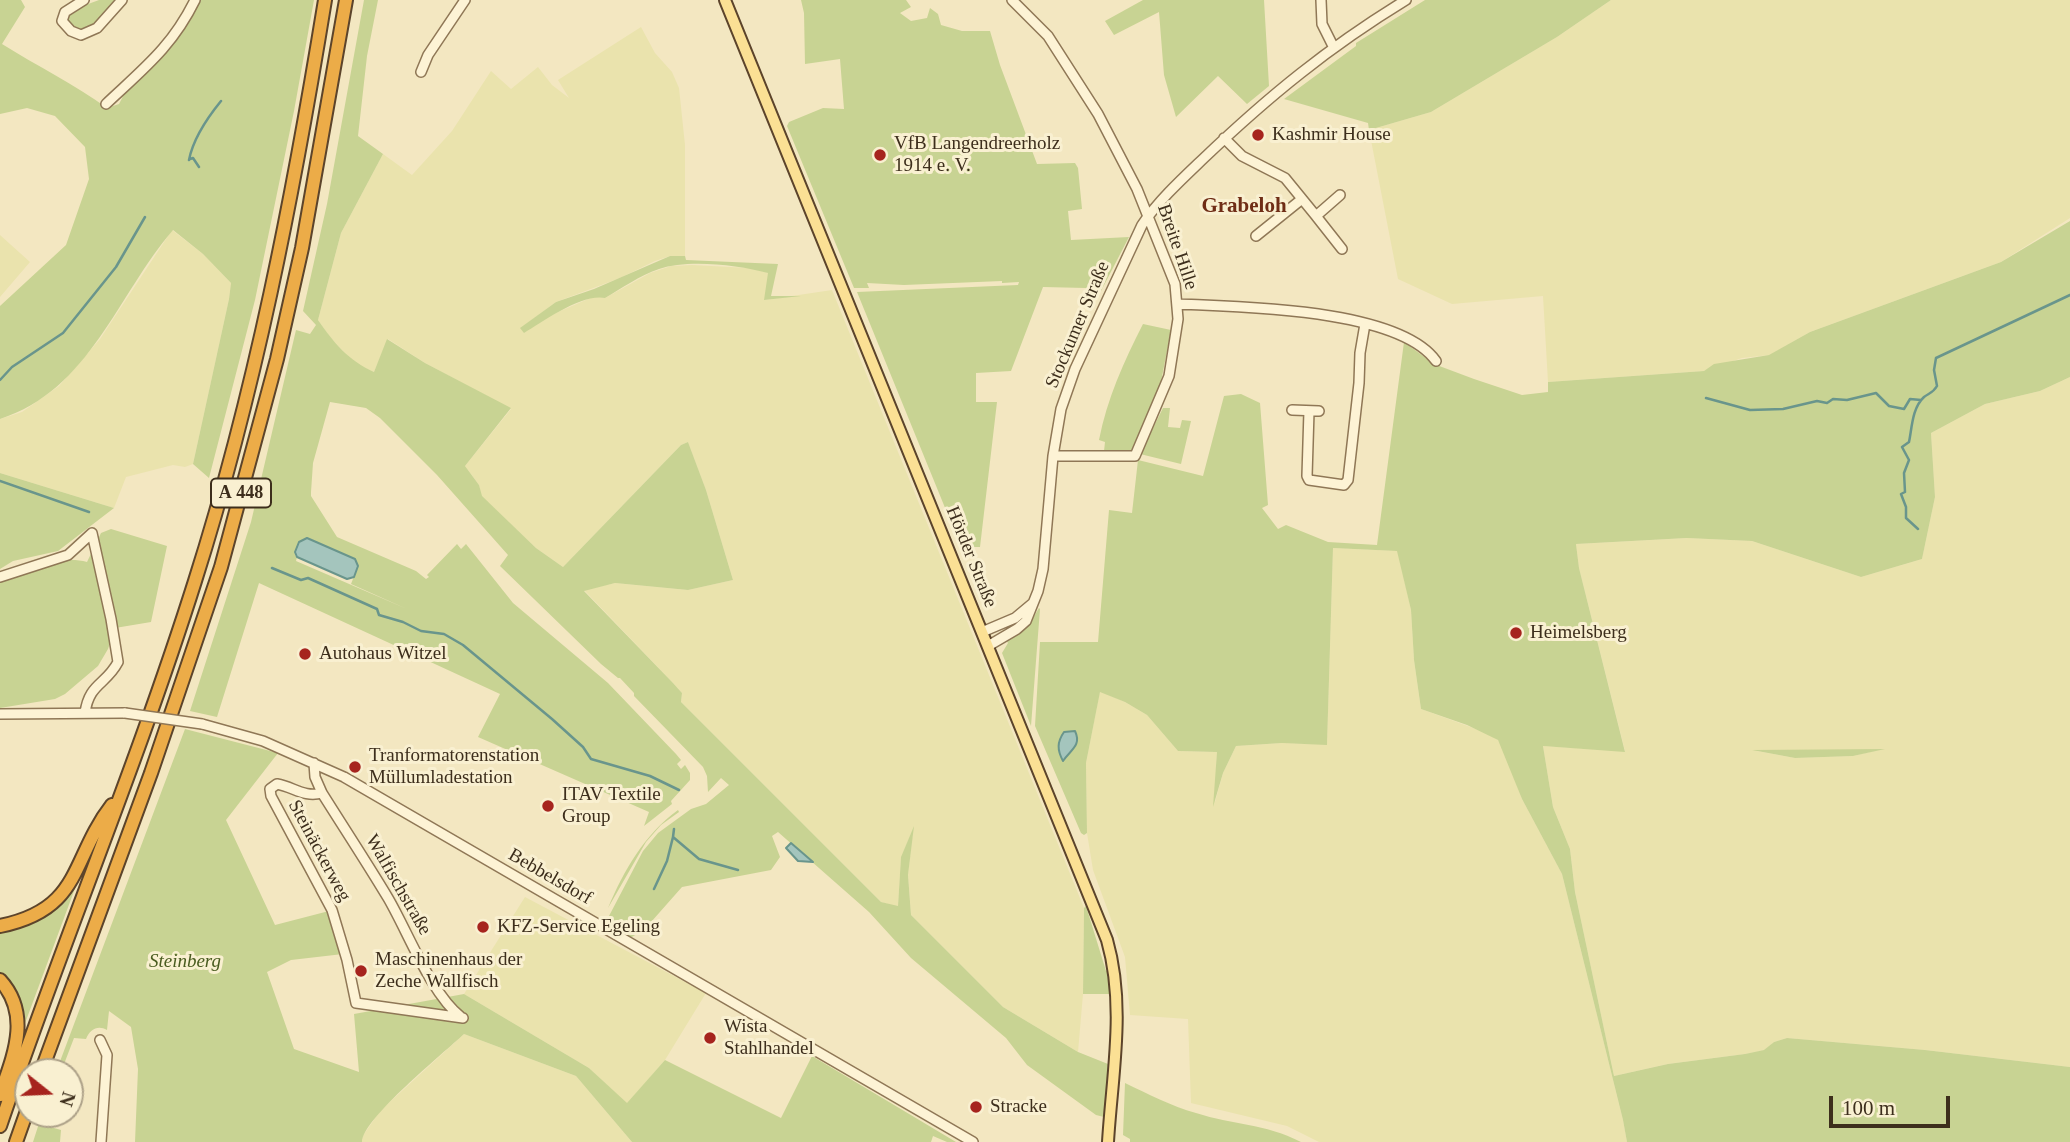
<!DOCTYPE html>
<html>
<head>
<meta charset="utf-8">
<style>
	body { margin:0 }
	#map { position:relative; width:2070px; height:1142px; overflow:hidden; background:#f3e7c1; font-family:Georgia,serif }
	canvas { display:block }
	.north { position:absolute; left:14px; top:1058px; width:70px; height:70px; box-sizing:border-box; background:#f9f0d1; border:2px solid #aea289; border-radius:50%; rotate:108deg; font-size:19px; font-weight:700; line-height:28px; text-align:center; color:#3d2e1c }
	.north::after { content:''; display:block; margin:auto; width:24px; height:32px; background:#a6241e; clip-path:polygon(50% 0,100% 100%,50% 72%,0 100%) }
	.scale { position:absolute; left:1829px; top:1096px; width:121px; height:32px; box-sizing:border-box; border:4px solid #3d2e1c; border-top:0; padding-left:9px; font-size:21px; line-height:24px; white-space:nowrap; color:#3d2e1c; -webkit-text-stroke:5px #f9f0d1; paint-order:stroke }
</style>
</head>
<body>
<div id="map">
<canvas width="2070" height="1142"></canvas>
<div class="north">N</div>
<div class="scale">100 m</div>
</div>
<script>
const g = document.querySelector('canvas').getContext('2d');
g.lineJoin = 'round';
function fill(path, color) { g.fillStyle = color; g.fill(path, 'evenodd'); }
function strokePath(path, color, width, dash) { g.strokeStyle = color; g.lineWidth = width; g.lineCap = dash ? 'butt' : 'round'; g.setLineDash(dash || []); g.stroke(path); }
function write(font, color, halo, rows, align = 'center') {
  g.font = font + ' Georgia,serif'; g.lineWidth = 6; g.setLineDash([]); g.textBaseline = 'middle'; g.strokeStyle = halo; g.fillStyle = color; for (const [text, x, y, turn = 0] of rows) {
    g.save(); g.translate(x, y); g.rotate((+turn || 0) * Math.PI / 180); g.textAlign = isNaN(turn) ? turn : align; if (halo) g.strokeText(text, 0, 0); g.fillText(text, 0, 0); g.restore();
  }
}
fill(new Path2D(`
	M1611 0H2070V218L2001 262 1810 332 1770 355 1742 358 1704 371 1548 382 1543 296 1452 304 1398 279 1369 130 1431 112 1557 37Z
	M641 27 655 53 672 72 679 88 685 145V256H670L655 261 620 278 556 302 521 328 595 296 605 298 650 273 671 266 692 265 750 268 769 273 765 300 832 290 1084 908 1083 994 1078 1052 1003 1007 911 915 908 875 913 829 901 858 898 907 881 902 681 702 682 693 673 683 584 590 615 583 688 590 733 580 706 490 688 442 681 445 563 567 536 548 481 496 479 485 465 466 511 409 425 363 388 339 374 372 355 364 328 335 318 320 341 233 383 154 412 175 452 131 491 71 511 89 538 67 552 85 569 98 558 80Z
	M172 230 203 254 231 283 229 299 193 464 185 467 173 465 126 477 114 508 0 473V419L22 412 59 386 100 339Z
	M0 235 30 262 0 297Z
	M2070 377V1067L1925 1050 1787 1038 1774 1042 1765 1050 1745 1054 1668 1064 1614 1076 1575 892 1570 849 1553 807 1543 746 1625 751 1579 568 1576 544 1688 538 1752 541 1861 577 1922 559 1935 497 1931 433 1985 404 2040 391ZM1878 750 1853 756 1795 758 1757 751Z
	M1333 548 1398 551 1411 610 1414 660 1421 709 1487 733 1498 740 1505 753 1522 799 1562 874 1623 1120 1627 1142H1319L1287 1126 1191 1103 1188 1019 1130 1015 1125 957 1093 870 1087 833 1086 763 1100 691 1125 702 1147 715 1178 751 1217 752 1215 802 1223 773 1236 746 1282 743 1327 744Z
	M525 897 706 993 665 1060 627 1104 589 1068 464 994Z
	M464 1034 576 1076 632 1142H362V1137L380 1111Z`), '#eae3ad');
fill(new Path2D(`
	M0 0H21L25 7 2 44C37 66 74 84 107 108L119 104 130 83 198 0H314L294 111 255 300 209 478 193 464 229 299 231 283 203 254 173 230C117 295 90 390 0 419V306L66 245 89 179 85 147 55 116 27 108 0 114Z
	M99 0H118C106 13 91 36 72 27L68 20 72 10Z
	M364 0H378L367 56 358 136 383 154 341 233 318 320C333 342 349 361 374 372L387 339 425 363 511 408 465 466 479 485 482 496 536 548 563 567 681 445 688 442 706 490 733 580 688 590 615 583 584 591 673 683 682 693 681 702 881 902 898 906 901 857 914 826 908 875 911 915 1003 1007 1078 1052 1108 1064 1104 1117 1096 1115 1027 1065 1006 1038 911 958 869 912 778 832 772 836 780 857 771 870 682 887 644 930 630 938 613 923 611 924 609 916 643 851 658 833 691 809 706 804 729 785 721 778 708 792 707 776 703 767 634 696V693L620 678H618L601 664 500 566 508 555 437 475 380 418 366 408 330 402 313 463 311 492V496L337 537 416 571 426 579 429 577 427 575 457 544 461 549 466 544 513 603 608 683 676 754 681 760 677 764 681 769 685 765 690 773V780L671 801 672 804 644 826 649 812 478 737 500 694 259 583 217 717 190 711 251 522 296 330 310 334 316 325 303 311 327 204ZM295 555 358 566 351 584 407 609 296 561 297 557Z
	M801 0H906L911 7 900 13 911 21 927 18 930 8 938 14 941 25 962 31H990L1000 65 1037 164 1075 163 1078 168 1082 209 1068 211 1071 240 1129 237 1101 291 1086 288 1043 287 1011 371 976 373V402H997L980 547H961L857 292 1018 285 1019 282 1002 283V281L904 285 867 283 869 288H854L787 126 789 122 823 108 844 109 840 59 805 64 804 13Z
	M1143 0H1264L1269 86 1247 104 1218 76 1176 117 1164 75 1159 12 1114 35 1105 21Z
	M1425 0H1611L1557 37 1431 112 1369 130 1368 123 1284 99 1356 46V43Z
	M2070 221V377L2040 391 1985 404 1931 433 1935 497 1922 559 1861 577 1752 541 1687 538 1576 544 1579 568 1625 752 1543 746 1553 807 1570 849 1575 892 1614 1076 1668 1064 1745 1054 1764 1050 1774 1042 1787 1038 1925 1050 2070 1067V1142H1627L1623 1120 1562 874 1522 799 1498 740 1467 725 1421 709 1414 660 1411 610 1397 551 1333 548 1327 745 1282 743 1236 746 1223 773 1213 807 1217 752 1178 751 1147 715 1125 702 1100 692 1086 763 1087 833 1084 835 1081 833 1035 726 1040 642H1098L1109 510 1132 513 1138 460 1203 476 1224 396 1241 394 1260 403 1268 505 1262 508 1278 529 1286 525 1328 542 1377 545 1404 342 1434 364 1474 379 1522 395 1548 392V382L1704 371 1714 364 1769 355 1810 332 2001 262Z
	M670 256H685L686 260 778 264 771 296H801L764 300 768 273C738 265 688 259 659 269 639 276 622 288 605 298 583 293 543 321 524 333L520 328 556 302 594 289Z
	M1143 324 1171 330 1160 387 1131 451H1104L1105 442 1099 440C1107 399 1124 361 1143 324Z
	M1163 408H1170L1168 427 1180 428 1182 420 1191 421 1181 464 1140 454Z
	M0 473 114 508 58 551 13 561 0 569Z
	M111 529 167 546 151 622 115 628 108 649 98 666 65 694 55 699 0 708V578C26 569 60 555 87 562L101 533Z
	M1039 608 1040 609 1031 726 1002 653 1008 643 1006 640 1030 623Z
	M185 729 278 753 226 820 275 925 329 911 343 954 291 960 267 972 294 1049 359 1072 354 1014 464 994 589 1068 627 1103 665 1060 781 1118 812 1056 956 1142H947L933 1136 931 1142H632L576 1076 464 1034C445 1052 362 1119 362 1142H135L138 1069 131 1027 109 1011 107 1030C98 1025 90 1029 86 1039L74 1038 61 1072H56Z
	M1885 749 1853 756 1795 758 1752 750Z
	M678 810 679 812 661 825 646 842 608 908C624 870 644 835 678 810Z
	M75 882 77 883 24 1026H22L0 977V929L23 924Z
	M1086 906 1106 971H1110L1112 994H1083L1084 908Z
	M1125 1083C1148 1094 1171 1106 1196 1113 1233 1125 1264 1123 1301 1142H1130V1139L1123 1135Z
	M42 1114H49L47 1126 61 1130 60 1142H33Z`), '#c8d393');
const water = new Path2D(`
	M307 538 355 559 358 566 354 577 347 579 297 557 295 552 299 542Z
	M1075 731C1082 746 1070 750 1063 761 1057 750 1057 742 1064 732Z
	M791 843 813 862 798 861 786 848Z`);
fill(water, '#a4c5bd');
strokePath(water, '#69958c', 2);
strokePath(new Path2D(`
	M190 159 193 158 199 167
	M189 160C193 139 208 117 221 101
	M0 380 12 367 63 333 116 267 145 217
	M1706 398 1750 410 1783 409 1817 401 1827 403 1833 399 1847 400 1876 393 1889 406 1904 409 1910 399 1921 400
	M0 481 89 512
	M1918 529 1906 518V507L1901 494 1905 492 1904 473 1909 460 1902 447 1909 442C1912 428 1912 408 1924 397 1929 393 1933 393 1937 386L1934 370 1936 358 2070 295
	M272 568 301 580 308 578 377 609 379 615 403 622 421 631 444 634 463 645 552 719 583 747 591 759 650 776 679 790
	M674 829 673 837 699 859 738 870
	M654 889 667 861 673 837`), '#69958c', 2.5);
const minor = new Path2D(`
	M84 0 65 12 62 21 71 31 81 35 97 28 122 0
	M1012 0 1048 36 1098 114 1137 189 1175 284 1178 319 1169 376 1135 456H1053
	M1321 0 1322 24 1333 46
	M421 72 428 55 465 0
	M106 104C143 69 172 47 195 0
	M1224 138 1242 156 1285 178 1316 216 1340 195
	M1316 216 1342 249
	M1256 236 1302 199
	M1178 304C1239 307 1398 308 1436 361
	M1292 410 1319 411
	M1309 411 1307 476 1309 480 1344 485 1348 480 1359 383 1360 353 1365 324
	M0 577 68 555 92 533 111 619 118 662C106 685 89 683 85 713
	M982 632 1015 618 1033 603
	M988 646 1017 629 1026 621 1038 591 1043 569 1053 456 1061 409 1075 369 1142 225C1159 200 1182 179 1204 158 1269 96 1329 47 1406 0
	M0 714 125 713
	M202 724 263 741 344 777 973 1142
	M314 763 315 777 322 793C344 828 367 863 388 898 408 932 431 994 461 1017
	M322 793C304 798 294 787 277 784L270 789 271 796 332 910 347 960 356 1003 463 1018
	M100 1040 107 1055 101 1142`);
const major = new Path2D(`
	M725 0 1107 940C1126 1006 1112 1075 1108 1142`);
const highway = new Path2D(`
	M0 926C83 909 70 859 112 805
	M0 980C32 1015 13 1057 0 1095
	M41 1072 151 773 221 567 277 359 302 248 346 0
	M0 1126C62 943 137 765 195 581 255 392 293 196 325 0
	M16 1142 28 1108`);
strokePath(minor, '#8f7756', 12);
strokePath(major, '#5c442b', 14);
strokePath(highway, '#5c442b', 16);
strokePath(minor, '#fdf3d5', 9);
strokePath(major, '#fbe094', 10);
strokePath(highway, '#ecac48', 12);
const minorBridge = new Path2D(`
	M125 713 202 724`);
strokePath(minorBridge, '#8f7756', 12, []);
strokePath(minorBridge, '#fdf3d5', 9);
for (const [x, y, r, color] of [
	[1258,135,7,"#a6241e"],
	[880,155,7,"#a6241e"],
	[1516,633,7,"#a6241e"],
	[305,654,7,"#a6241e"],
	[355,767,7,"#a6241e"],
	[548,806,7,"#a6241e"],
	[483,927,7,"#a6241e"],
	[361,971,7,"#a6241e"],
	[710,1038,7,"#a6241e"],
	[976,1107,7,"#a6241e"]
]) { const dot = new Path2D(); dot.arc(x, y, r, 0, 2 * Math.PI); g.fillStyle = color; g.fill(dot); strokePath(dot, '#f9f0d1', 2.5); }
for (const [x, y, w] of [
	[241,493,60]
]) { const box = new Path2D(); box.roundRect(x - w / 2, y - 14.5, w, 29, 5); g.fillStyle = '#f9f0d1'; g.fill(box); strokePath(box, '#3d2e1c', 2); }
write('bold 18px', '#3d2e1c', null, [
	["A 448",241,493]
]);
write('19px', '#3d2e1c', '#f9f0d1', [
	["Kashmir House",1272,135],
	["VfB Langendreerholz",894,144],
	["1914 e. V.",894,166],
	["Heimelsberg",1530,633],
	["Autohaus Witzel",319,654],
	["Tranformatorenstation",369,756],
	["Müllumladestation",369,778],
	["ITAV Textile",562,795],
	["Group",562,817],
	["KFZ-Service Egeling",497,927],
	["Maschinenhaus der",375,960],
	["Zeche Wallfisch",375,982],
	["Wista",724,1027],
	["Stahlhandel",724,1049],
	["Stracke",990,1107]
], 'left');
write('19px', '#3d2e1c', '#f9f0d1', [
	["Breite Hille",1177,247,71],
	["Stockumer Straße",1078,325,-67],
	["Hörder Straße",971,557,68],
	["Steinäckerweg",319,851,62],
	["Bebbelsdorf",550,877,30],
	["Walfischstraße",398,885,60]
]);
write('italic 19px', '#4a5c20', '#f9f0d1', [
	["Steinberg",185,962]
]);
write('bold 21px', '#6f2d16', '#f9f0d1', [
	["Grabeloh",1244,207]
]);
</script>
</body>
</html>
